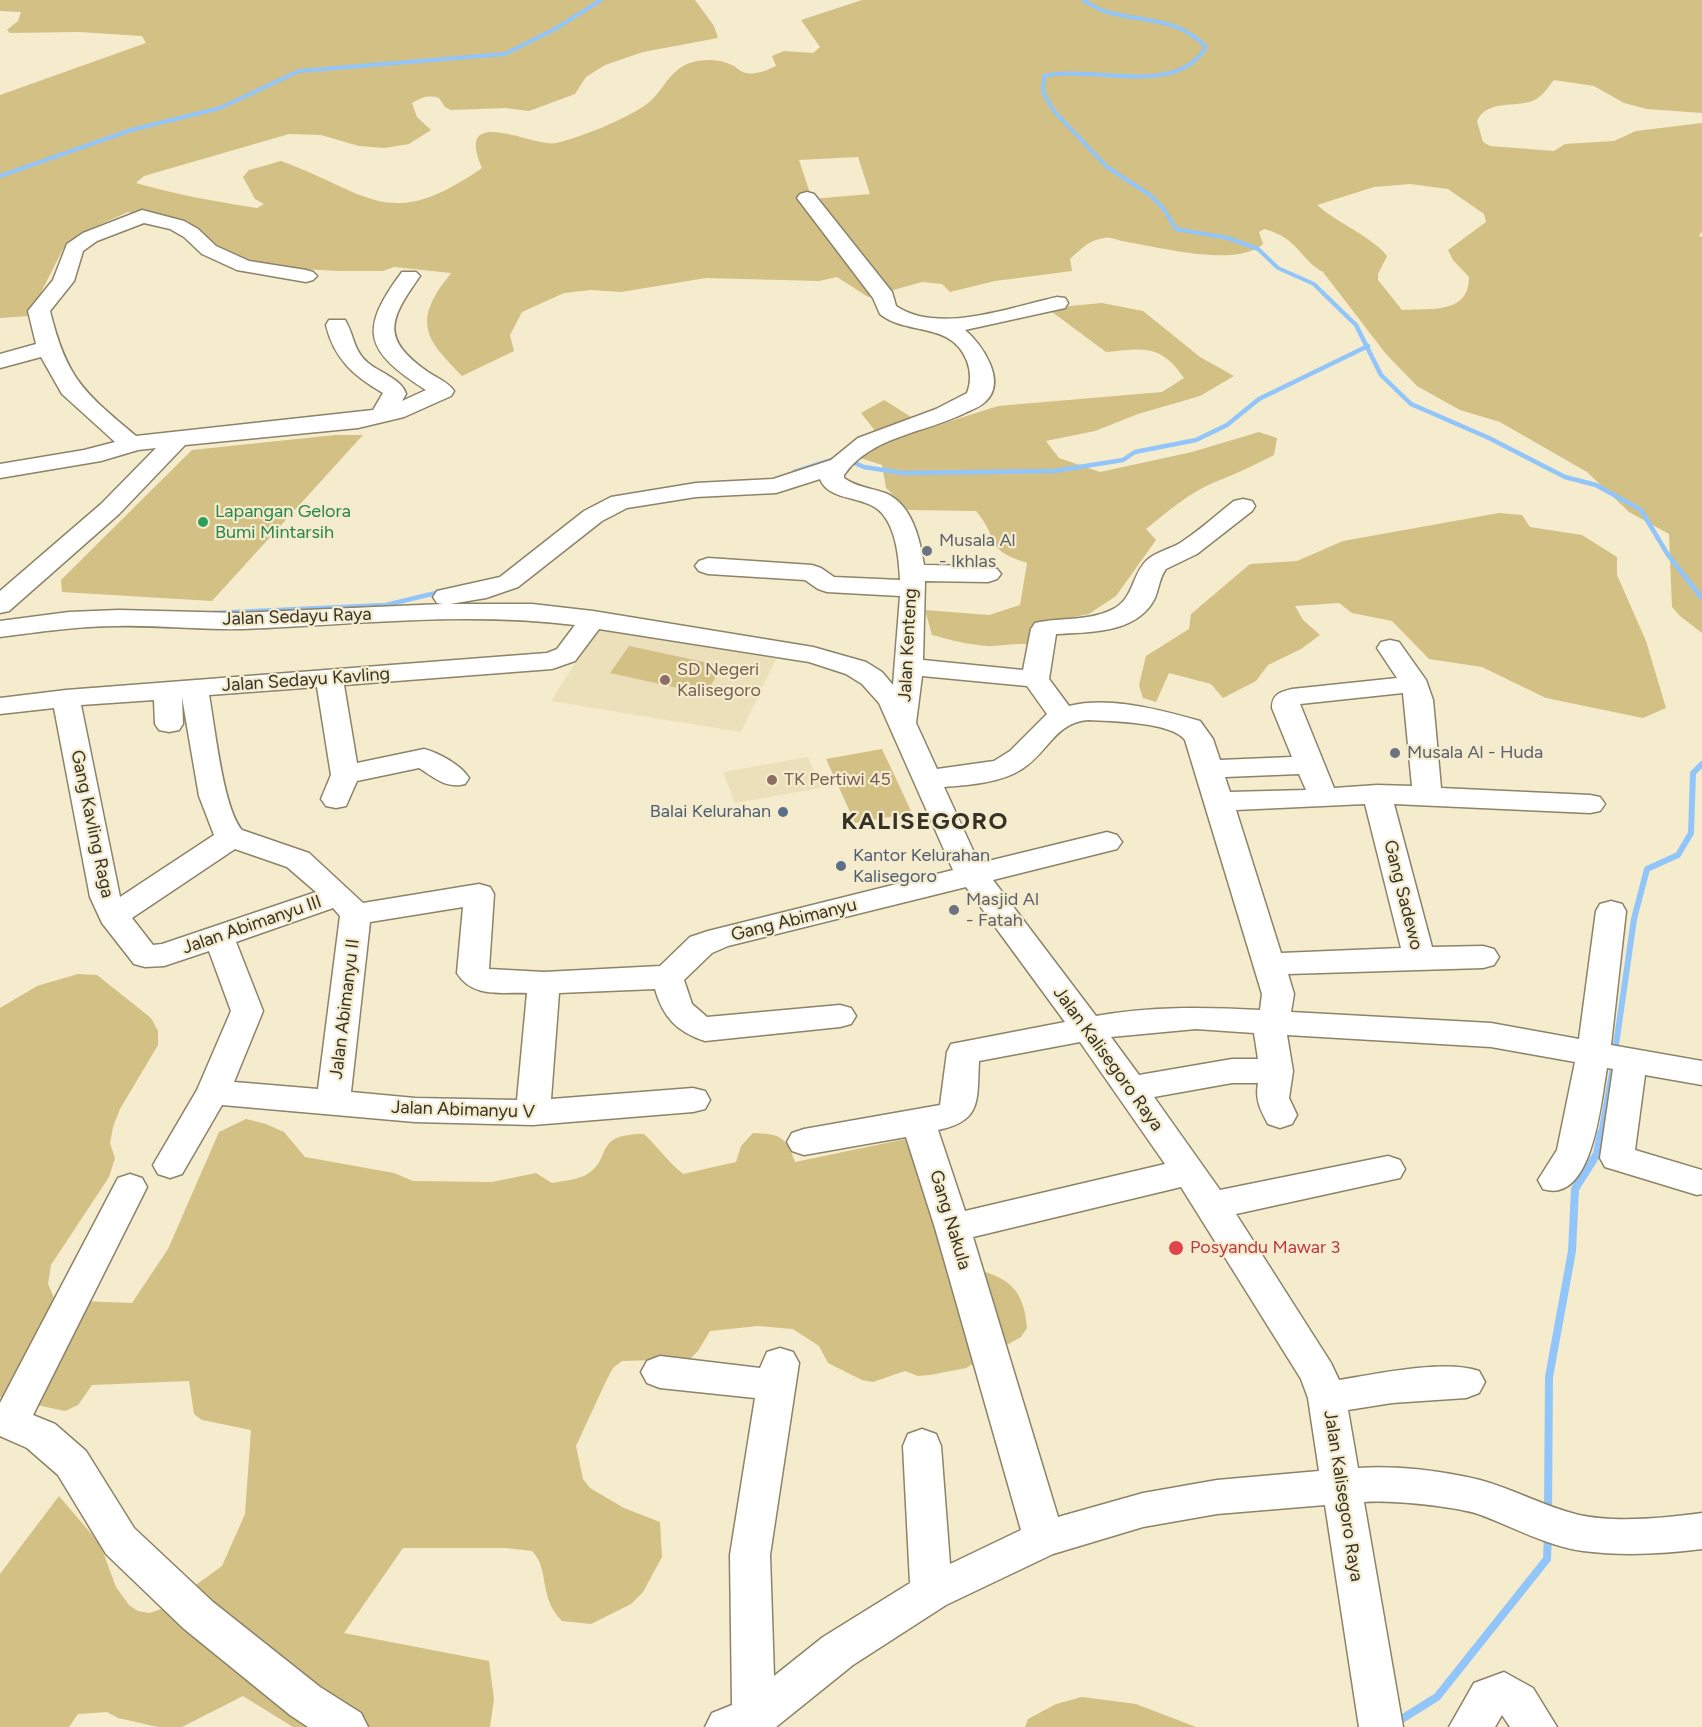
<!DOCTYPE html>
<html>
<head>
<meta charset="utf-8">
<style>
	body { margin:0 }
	canvas { display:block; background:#f5ebcd }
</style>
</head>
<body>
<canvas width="1702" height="1727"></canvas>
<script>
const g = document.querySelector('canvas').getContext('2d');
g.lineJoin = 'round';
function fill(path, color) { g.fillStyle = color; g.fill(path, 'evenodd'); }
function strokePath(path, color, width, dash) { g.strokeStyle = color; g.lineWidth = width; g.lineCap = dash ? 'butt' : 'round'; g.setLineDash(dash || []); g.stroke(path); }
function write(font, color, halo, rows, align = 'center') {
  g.font = font + ' Figtree,sans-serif'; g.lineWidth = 4.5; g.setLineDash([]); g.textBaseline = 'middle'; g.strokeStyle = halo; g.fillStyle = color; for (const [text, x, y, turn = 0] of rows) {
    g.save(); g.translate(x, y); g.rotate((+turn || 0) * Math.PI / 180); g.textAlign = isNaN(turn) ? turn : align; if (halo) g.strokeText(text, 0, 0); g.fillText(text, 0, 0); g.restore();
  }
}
fill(new Path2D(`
	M597 629 776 659 741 732 551 701Z
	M808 757 821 788 735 803 723 772Z`), '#ece0bb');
fill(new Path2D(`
	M0 0H695L714 26 718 38 643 52 605 65 586 77 575 94 529 111 506 108 451 110 445 107 439 98C428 95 422 97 412 103L417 117 431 130 409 144 384 148 359 146 321 135 289 134 144 176 136 183C175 194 216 202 257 208L264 204 255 199 243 177 249 170 281 161C371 194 388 233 482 168 453 102 534 148 556 143 582 137 621 121 644 106 662 95 668 70 690 63 703 58 722 59 734 66 738 69 741 72 746 73 756 75 768 70 776 66L772 56 784 51 813 53 820 47 801 20 862 0H1702V113L1647 109 1624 103 1594 86 1554 80C1549 86 1544 94 1538 98 1521 110 1488 97 1477 121L1483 142 1490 146 1554 151 1565 144 1614 141 1636 131 1702 123V231L1699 236 1702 237V633L1680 616 1672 607 1669 534 1629 512 1587 472 1500 422 1460 410 1417 386 1386 354 1323 272C1299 259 1299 238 1264 229L1259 232 1263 244C1236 268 1160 247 1127 242 1113 240 1112 235 1096 240 1087 242 1077 253 1070 259L1072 271 995 281 950 292 942 284 922 282 868 297 837 277 819 281 706 278 621 292 591 290 564 293 522 312 510 335 514 351 462 376C439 351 414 332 435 296 439 288 446 280 451 273L394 267 383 271H339L283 268 240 262 211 242 198 228 128 212 88 230 63 249 29 316 0 318V95L146 43 142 36 80 32 10 33 7 30 18 21 21 12 0 11ZM858 157 870 194 812 199 799 160ZM1410 184 1448 189 1484 214 1486 222 1448 250 1453 260 1469 277C1469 315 1430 308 1402 310L1378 280V274L1387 256C1371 236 1337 223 1317 205L1374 187Z
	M1102 303 1143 311 1200 357 1234 376 1200 396 1138 414 1095 431 1046 441 1059 458 1100 472 1192 452 1259 432 1277 438 1274 455C1255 465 1236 474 1215 482 1190 492 1167 512 1146 529L1156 540 1116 596 1089 614 1042 623 1032 645C1017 642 1004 646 989 646 969 645 951 640 932 635L925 610 989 615 1020 605 1027 563C982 548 1002 542 976 511L908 510 886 488 882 465 841 452 876 432 861 413 884 400 929 428 998 406 1162 392 1184 378C1161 344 1144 348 1106 352L1052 312 1070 306Z
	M335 435H363L212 601 62 592 61 580 192 450Z
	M1499 513 1522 515 1530 527 1582 535 1617 557V575L1646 641 1666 708 1643 718 1546 698 1482 667 1429 659 1392 621 1352 613 1339 603 1295 606 1303 620 1320 635 1301 649 1268 665 1256 681 1223 698 1211 684 1169 673 1156 702 1143 698 1139 685 1146 656 1189 629 1191 614 1250 564 1297 561 1343 541Z
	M629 646 723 666 705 694 610 673Z
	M882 749 912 813 855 823 826 759Z
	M78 974 97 975 151 1018 158 1031V1045L120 1109 113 1127 110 1143 115 1158 109 1177 51 1265 48 1284 55 1300 132 1303 168 1249 219 1132 246 1119 266 1124 284 1132 305 1157 394 1173 413 1181 492 1182 536 1173 552 1183C562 1181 575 1180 584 1176 615 1160 590 1134 644 1134 658 1147 668 1162 683 1174L736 1162 741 1146 753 1133C780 1134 786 1136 795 1162L915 1137 949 1261C991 1275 1024 1274 1027 1328L1021 1337 966 1368 930 1375 918 1376 905 1371 873 1382 862 1380 828 1363 819 1346 793 1329 758 1326 710 1331 698 1351 690 1359 622 1361 613 1368 607 1379 576 1446 583 1479 590 1488 624 1508 660 1522 662 1557 643 1592 631 1604 591 1624 562 1621C538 1597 550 1569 532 1551L506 1548H403L344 1633 489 1661 494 1699 490 1727H293L243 1696 182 1727H158L118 1718 107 1712 78 1714 69 1727H0V1574L59 1496 100 1544 116 1587 129 1605 138 1611 150 1613 164 1608 222 1566 245 1514 251 1430 202 1420 194 1414 189 1381 92 1385 78 1405 65 1411 0 1397V1008L37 986Z
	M1082 1697 1136 1704 1196 1727H1025L1028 1719 1056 1704Z`), '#d3c085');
strokePath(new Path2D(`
	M1083 0C1090 4 1097 9 1104 11 1142 23 1177 16 1206 47 1176 98 1094 65 1044 76L1043 92 1054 111 1107 167 1150 195 1163 208 1176 229 1228 238 1258 249 1278 268 1314 284 1324 294
	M0 176 131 130 220 108 299 71 505 54 555 29 601 0`), '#92c5fa', 4);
strokePath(new Path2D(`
	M1323 293 1356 325 1381 375 1411 404 1489 438 1565 477 1596 485 1641 510 1668 555 1702 598
	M848 460 864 467 903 473 1054 471 1123 460 1135 452 1196 440 1227 425 1259 399 1368 346
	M794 472 838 458
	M213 613 386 605 444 591`), '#92c5fa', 4.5);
strokePath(new Path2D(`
	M1615 1052 1634 919 1647 869 1678 855 1691 833 1693 773 1702 764
	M1601 1134 1614 1062`), '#92c5fa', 6);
strokePath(new Path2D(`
	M1548 1513 1549 1377 1572 1251 1575 1189 1597 1154 1601 1133
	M1389 1727 1437 1697 1547 1559 1548 1535`), '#92c5fa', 8);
const minor = new Path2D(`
	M807 192 814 194 892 292 896 306C939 335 1011 307 1057 297L1065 298 1068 303 1065 308 965 330C982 344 1008 382 985 402 980 407 971 410 965 413 925 433 871 436 844 475V478C856 487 871 488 885 493 912 504 920 539 924 565L988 566 997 569 1001 574 997 579 988 582 925 581 923 660 1023 670 1031 629 1035 623C1061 617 1090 622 1115 608 1134 597 1132 574 1147 560 1156 552 1170 549 1180 543 1199 531 1216 515 1234 501L1243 499 1252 501 1255 506 1252 511 1197 554 1166 569C1159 578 1159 590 1154 600 1135 634 1089 632 1056 634L1049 679 1069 706C1110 696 1161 710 1200 721L1213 739 1220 760 1292 757 1272 708C1272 694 1280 692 1292 689L1397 678 1377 648 1381 642 1390 640 1399 642 1426 680 1433 700 1441 788 1590 795 1600 797 1605 804 1600 811 1590 813 1394 804 1432 947 1483 946 1494 949 1499 957 1494 965 1483 968 1288 974 1294 994 1291 1012 1491 1023 1579 1039 1596 911 1600 904 1611 901 1622 904 1626 911 1611 1045 1702 1061V1085L1645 1075 1635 1150 1702 1170V1194L1697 1195 1605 1167 1600 1158 1613 1069 1607 1068C1601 1101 1593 1205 1543 1189L1538 1180 1557 1150 1575 1062 1491 1047 1287 1035 1293 1071 1289 1098 1297 1115 1292 1124 1280 1128 1268 1124C1260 1109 1255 1100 1258 1083H1232L1154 1097 1220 1190 1388 1156 1400 1160 1405 1169 1400 1178 1236 1214 1331 1363 1339 1380C1376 1374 1445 1359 1479 1371L1485 1382 1479 1393 1466 1398 1392 1403 1348 1410 1358 1468C1395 1465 1444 1471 1480 1480 1514 1489 1545 1507 1579 1515 1615 1523 1666 1518 1702 1513V1549C1663 1554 1622 1556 1583 1551 1546 1546 1512 1526 1478 1514 1452 1506 1391 1500 1364 1502L1403 1727H1359L1325 1505 1217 1514 1143 1527 1053 1554 946 1605 853 1665 776 1727H705L712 1713 732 1705 730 1555 755 1398 660 1388 647 1383 641 1372 647 1361 660 1356 760 1368 767 1352 780 1348 793 1352 799 1363 770 1555 774 1676 823 1637 910 1583 903 1446 908 1434 922 1429 936 1434 941 1446 950 1564 1021 1530 935 1228 906 1137 804 1155 792 1151 787 1142 792 1133 804 1129 940 1105 947 1052 951 1044 1065 1022 966 887 728 946 712 953 684 980 692 1004 707 1017 840 1005 851 1008 856 1016 851 1024 840 1027 705 1041C677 1032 663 1017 655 989L559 993 551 1099 693 1088 705 1091 710 1100 705 1109 693 1112 533 1125 415 1122 222 1105 182 1174 170 1178 158 1174 153 1165 197 1090 231 1011 209 951 164 966 145 967 134 964 102 923 90 897 54 708 0 714V698L66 690 547 653 557 649 575 625C464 611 352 625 242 629 201 630 159 625 118 626 78 626 39 632 0 637V621L69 612 119 610 239 613 443 604 437 603 433 597 437 591 500 577 584 511 611 497 696 483 773 479 831 460 858 438 936 409 967 393C971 383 971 372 967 361 952 321 907 336 880 314L873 298 797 198 800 194ZM820 479C828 500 859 496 876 508 896 522 899 558 900 580L834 577 821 568 812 565 708 558 699 561 695 566 699 571 708 574 805 580 818 589 827 592 900 596 893 685 882 672 866 662 813 647 593 611 532 604H450L486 598 518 587 602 521 627 508 696 497 776 493ZM599 629 809 662 846 674 862 684 879 703 953 870 708 931 690 937 660 966 544 972 489 969 494 894 490 887 479 884 363 903 309 853 242 830C223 808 215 727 209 695L317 687 331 775 321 799 326 806 336 808 346 806 357 781 419 768C435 778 446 789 465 784L469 778C461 765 439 753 424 749L357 763 344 685 552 669 575 661ZM922 676 1027 686 1047 714 1010 751 994 761 937 769 916 723ZM1403 693 1412 786 1377 785 1334 788 1300 704ZM182 697 199 796 214 835 120 897 81 705 154 700 155 724 159 730 169 732 179 730 183 724ZM1088 720C1111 721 1172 722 1185 740L1262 994 1260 1010C1205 1007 1151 1006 1096 1016L993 880 1117 849 1122 842 1117 835 1107 832 980 863 977 859 944 787C970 785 1000 783 1022 769 1048 753 1054 723 1088 720ZM1299 774 1306 790 1230 792 1225 777ZM1365 804 1401 948 1281 953 1236 810ZM235 849 287 867 316 892 162 944 153 945 132 918ZM463 907 457 973C472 998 501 992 527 993L517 1100 415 1098 351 1092 370 922ZM333 908 340 916 318 1089 234 1082 263 1011 236 942ZM1196 1029 1254 1033 1258 1059H1232L1139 1075 1111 1037ZM1080 1042 1165 1164 965 1211 938 1130C982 1121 977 1101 979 1061ZM1181 1187 1301 1379 1308 1398 1319 1471 1217 1480 1143 1493 1058 1517 973 1237Z
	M142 210 184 221 198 229 216 246 249 261 306 270 313 272 317 276 313 280 306 282 237 270 202 254 184 237 170 229 144 223 97 241 83 251 74 281 50 311C67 380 84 392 136 436L373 410 383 393C354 376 334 359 326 325L329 320H345C354 334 353 350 367 362 378 372 402 379 406 394L402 401 426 390C365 351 358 331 402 272H416L420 276C389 320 380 338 428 372 437 378 448 382 454 391L451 396 404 417 358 428 185 445 119 514 9 611 0 613V591L101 504 156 448 138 450 101 461 0 478V464L84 450 115 442 62 394 41 357 0 368V354L36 344 28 311 53 280 67 244 83 233Z
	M130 1174 142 1178 147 1187 33 1415 55 1424 86 1451 134 1528 213 1602 320 1687 361 1713 368 1727H308L290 1715 183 1628 106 1554 58 1475 27 1448 0 1436V1403L118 1178Z
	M1504 1672 1533 1688 1557 1727H1510L1502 1715 1495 1727H1449L1474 1683Z`);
strokePath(minor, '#8c8368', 3);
fill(minor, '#fff');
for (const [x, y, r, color] of [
	[203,522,6,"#2e9e5b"],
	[927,551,6,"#6b7280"],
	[665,680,6,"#8d6e63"],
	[1395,753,6,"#6b7280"],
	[772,780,6,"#8d6e63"],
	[783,812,6,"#5c6f8a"],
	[841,866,6,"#5c6f8a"],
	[954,910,6,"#6b7280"],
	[1176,1248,8,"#e0444e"]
]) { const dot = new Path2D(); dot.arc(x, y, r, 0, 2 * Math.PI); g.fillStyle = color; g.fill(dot); strokePath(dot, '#f5ebcd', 2); }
write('18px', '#27864d', '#f5ebcd', [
	["Lapangan Gelora",215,512],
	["Bumi Mintarsih",215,533]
], 'left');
write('18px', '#5b616d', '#f5ebcd', [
	["Musala Al",939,541],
	["- Ikhlas",939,562],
	["Musala Al - Huda",1407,753],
	["Masjid Al",966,900],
	["- Fatah",966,921]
], 'left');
write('18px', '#363227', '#f5ebcd', [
	["Jalan Sedayu Raya",297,617,-2],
	["Jalan Kenteng",908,645,-87],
	["Jalan Sedayu Kavling",306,680,-4],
	["Gang Kavling Raga",92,824,78],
	["Gang Sadewo",1403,895,76],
	["Gang Abimanyu",794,920,-14],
	["Jalan Abimanyu III",252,925,-19],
	["Jalan Abimanyu II",345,1009,-83],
	["Jalan Kalisegoro Raya",1108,1059,54],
	["Jalan Abimanyu V",463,1110,2],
	["Gang Nakula",950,1220,73],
	["Jalan Kalisegoro Raya",1343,1496,81]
]);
write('18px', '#785e54', '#f5ebcd', [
	["SD Negeri",677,670],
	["Kalisegoro",677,691],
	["TK Pertiwi 45",784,780]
], 'left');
write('18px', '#4e5e75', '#f5ebcd', [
	["Balai Kelurahan",771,812],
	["Kantor Kelurahan",853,856,"left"],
	["Kalisegoro",853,877,"left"]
], 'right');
write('18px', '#be3a42', '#f5ebcd', [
	["Posyandu Mawar 3",1190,1248]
], 'left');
g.letterSpacing = '1.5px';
write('bold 24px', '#363227', '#f5ebcd', [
	["KALISEGORO",925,822]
]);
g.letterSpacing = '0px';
</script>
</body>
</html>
